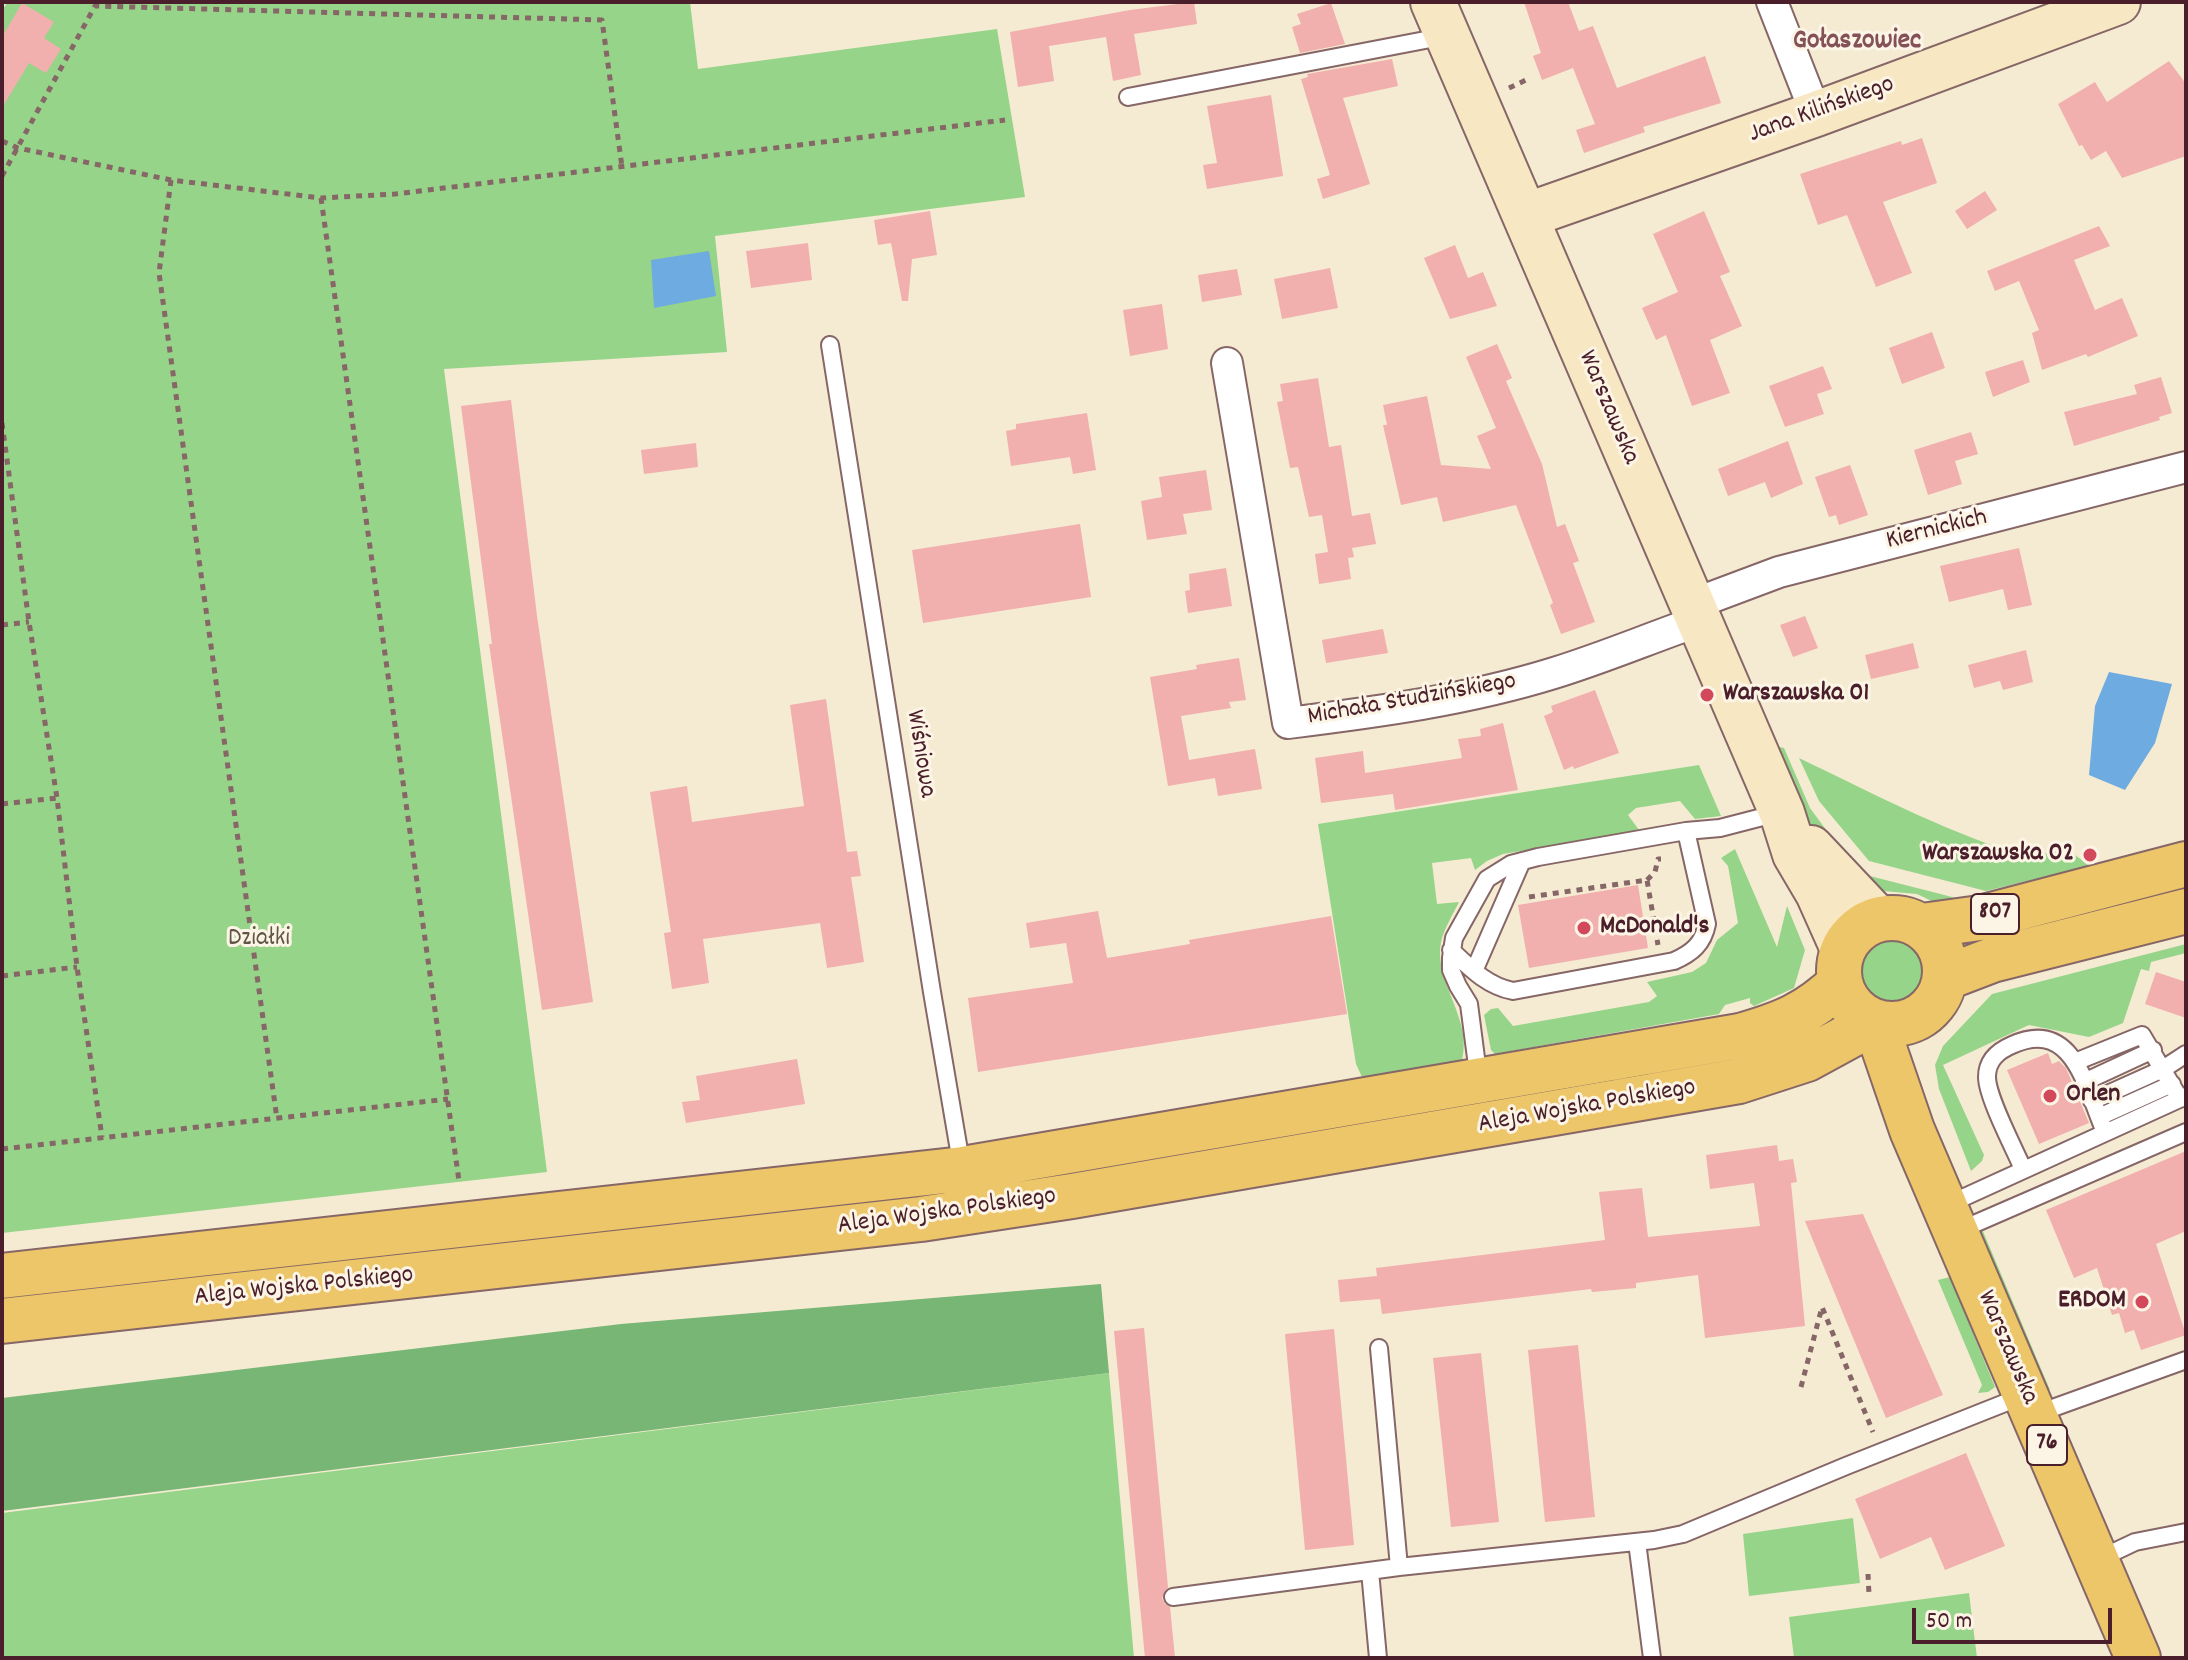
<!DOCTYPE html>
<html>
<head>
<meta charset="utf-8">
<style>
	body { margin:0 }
	#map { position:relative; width:2188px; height:1660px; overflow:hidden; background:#f5ebd3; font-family:Dekko,sans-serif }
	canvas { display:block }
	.frame { position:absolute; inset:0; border:4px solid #4a1f2b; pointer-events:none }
	.scale { position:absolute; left:1912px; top:1608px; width:200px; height:36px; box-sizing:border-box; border:4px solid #4a1f2b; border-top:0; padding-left:10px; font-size:24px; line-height:28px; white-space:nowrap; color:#4a1f2b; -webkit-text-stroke:6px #fcf5e5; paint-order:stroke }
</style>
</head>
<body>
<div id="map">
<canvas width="2188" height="1660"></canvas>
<div class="frame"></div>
<div class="scale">50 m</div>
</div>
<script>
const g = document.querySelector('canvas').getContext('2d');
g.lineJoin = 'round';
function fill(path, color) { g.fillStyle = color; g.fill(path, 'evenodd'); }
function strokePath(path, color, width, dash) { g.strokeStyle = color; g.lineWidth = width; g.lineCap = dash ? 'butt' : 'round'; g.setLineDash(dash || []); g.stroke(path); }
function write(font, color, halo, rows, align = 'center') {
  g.font = font + ' Dekko,sans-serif'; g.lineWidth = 6; g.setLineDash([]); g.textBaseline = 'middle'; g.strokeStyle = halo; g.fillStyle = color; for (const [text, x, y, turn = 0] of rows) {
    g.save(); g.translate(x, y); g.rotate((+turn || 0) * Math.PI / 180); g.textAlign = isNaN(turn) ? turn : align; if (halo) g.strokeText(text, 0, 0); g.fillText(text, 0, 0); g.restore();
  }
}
fill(new Path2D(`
	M8 2H690L698 69 997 29 1025 197 715 236 727 352 444 369 547 1172 2 1233V10Z
	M1775 746 1784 748 1810 808 1846 857 1815 831 1805 817Z
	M1799 758C1870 792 1940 829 2015 853 2049 865 2055 834 2089 866L1986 891 1869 861 1819 801Z
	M1699 765 1721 816 1695 819 1680 801 1636 808 1628 815 1639 830 1634 832 1503 854 1487 861 1475 870 1471 858 1432 863 1437 904 1459 902C1453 914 1444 929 1441 942 1433 981 1473 1019 1462 1060L1362 1077 1356 1064 1318 824Z
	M1735 849 1777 947 1787 906 1805 950 1794 988 1754 1006 1750 1003V998L1725 1005 1719 1014 1495 1054 1491 1050 1484 1015 1491 1009 1498 1008 1513 1026 1649 1002 1657 996 1647 982 1692 972 1706 963 1717 940 1738 923 1728 866 1721 858Z
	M1866 875 1960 899 1940 905 1917 894 1872 890Z
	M1861 971a31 31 0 1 1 62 0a31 31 0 1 1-62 0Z
	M2186 944V953L2151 962 2149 971 2141 969 2123 1023 2089 1037 2029 1025 1943 1065 1984 1155 1982 1161 1971 1171 1939 1089 1935 1065 1943 1046 1992 994Z
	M1982 1229 2050 1390 2043 1392 1976 1232Z
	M1950 1277 1995 1387 1988 1392 1978 1393 1982 1385 1938 1280Z
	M1109 1373 1134 1658H2V1513Z
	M1853 1518 1860 1583 1749 1596 1743 1534Z
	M1969 1593 1977 1658H1794L1789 1617Z`), '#96d489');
fill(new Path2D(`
	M1101 1284 1109 1373 2 1511V1398L621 1324Z`), '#78b675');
fill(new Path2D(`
	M709 251 716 296 654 308 651 260Z
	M2109 672 2172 684 2155 743 2125 790 2089 775 2095 706Z`), '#6eabe0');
fill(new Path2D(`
	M1194 2 1197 24 1134 34 1141 75 1113 81 1106 37 1049 46 1054 81 1018 87 1010 32 1130 10Z
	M1524 2H1568L1579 31 1593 26 1617 88 1705 56 1721 103 1643 127 1645 132 1584 153 1576 130 1595 124 1573 68 1542 80 1533 56 1541 53Z
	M22 3 54 22 44 38 61 49 46 73 29 63 2 108V37Z
	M1331 3 1345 44 1300 53 1292 27 1301 24 1297 14Z
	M1392 59 1398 86 1343 98 1370 184 1323 199 1317 179 1330 175 1301 79 1308 77 1307 74Z
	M2169 61 2186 84V156L2122 178 2106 151 2091 160 2082 145 2079 146 2058 104 2095 82 2107 102Z
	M1271 95 1283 176 1207 189 1203 165 1217 163 1207 106Z
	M1922 138 1937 183 1883 202 1912 273 1876 287 1847 215 1818 225 1800 174 1901 141 1902 145Z
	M1985 191 1997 210 1967 229 1955 211Z
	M930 211 937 255 912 259 908 301H902L891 243 878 245 874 220Z
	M1704 211 1730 272 1720 276 1742 326 1710 340 1730 393 1692 406 1666 335 1656 340 1642 308 1678 292 1653 234Z
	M2099 226 2110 246 2074 260 2095 310 2122 298 2138 336 2088 357 2086 354 2042 370 2032 333 2039 330 2019 281 1995 291 1987 271Z
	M808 243 812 280 751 288 746 251Z
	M1455 245 1468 278 1483 272 1497 306 1450 319 1424 258Z
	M1330 268 1338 308 1282 319 1274 279Z
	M1237 269 1242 295 1202 302 1198 275Z
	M1162 304 1168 349 1130 356 1123 310Z
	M1932 332 1945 368 1902 384 1889 348Z
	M1497 344 1512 378 1506 381 1542 464 1557 527 1565 524 1579 561 1573 563 1595 622 1561 634 1550 605 1553 603 1516 505 1443 522 1437 497 1401 505 1383 425H1387L1383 405 1427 396 1441 465 1491 469 1477 436 1496 428 1466 357Z
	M2023 360 2030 382 1993 397 1985 372Z
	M1823 366 1832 389 1817 394 1824 414 1785 427 1769 386Z
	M2161 377 2172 413 2159 417 2160 420 2074 446 2064 412 2137 394 2134 385Z
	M1318 378 1329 447 1341 445 1352 516 1370 513 1376 544 1352 548 1354 557 1348 558 1351 579 1319 584 1315 554 1328 552 1322 515 1309 517 1298 467 1290 468 1277 402 1283 401 1280 384Z
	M511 400 537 616 593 1002 542 1010 489 644H492L461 406Z
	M1087 413 1096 470 1073 474 1070 457 1011 466 1006 431 1016 429V424Z
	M1971 432 1978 454 1955 461 1962 484 1928 495 1914 450Z
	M1788 441 1803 484 1771 498 1765 482 1728 496 1718 469Z
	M696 443 698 467 644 474 641 450Z
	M1850 465 1868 515 1839 525 1836 515 1829 517 1815 477Z
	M1206 470 1212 510 1183 514 1187 534 1147 540 1141 501 1162 497 1159 477Z
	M1080 524 1091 597 923 623 912 550Z
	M2019 548 2032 605 2008 610 2003 589 1949 602 1940 566Z
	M1226 568 1232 606 1188 613 1185 591 1190 590 1189 574Z
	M1805 616 1818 648 1793 657 1780 625Z
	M1383 629 1388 653 1326 663 1322 640Z
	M1913 643 1919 668 1871 679 1865 655Z
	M2026 650 2033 682 2003 690 2000 681 1974 688 1968 665Z
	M1239 658 1246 700 1229 702 1231 708 1181 716 1189 760 1255 749 1262 789 1218 796 1215 778 1168 786 1150 677 1197 669 1196 665Z
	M1595 690 1619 753 1574 769 1573 766 1564 770 1544 716 1553 712 1551 706Z
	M826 699 847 852 857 851 861 876 851 877 864 962 827 968 820 923 703 939 709 983 672 989 664 933 671 932 650 792 687 786 692 822 804 806 790 705Z
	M1503 723 1518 790 1395 810 1393 794 1321 803 1315 758 1363 751 1365 773 1462 758 1458 739 1481 736 1480 729Z
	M1638 885 1648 948 1529 968 1518 905Z
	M1098 911 1107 958 1190 944 1189 940 1331 916 1347 1014 978 1072 968 998 1073 983 1066 943 1030 948 1026 923Z
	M2156 972 2186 982V1018L2145 1004Z
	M2048 1053 2052 1064 2059 1061 2066 1068 2089 1123 2039 1144 2007 1070Z
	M797 1059 805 1104 686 1123 682 1102 700 1100 696 1076Z
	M1777 1145 1779 1161 1793 1159 1797 1182 1791 1183 1805 1326 1705 1338 1698 1275 1636 1283V1288L1592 1292 1591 1289 1382 1314 1380 1299 1340 1302 1338 1280 1377 1276 1376 1268 1605 1240 1599 1192 1642 1188 1648 1237 1760 1226 1754 1183 1710 1189 1706 1155Z
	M2186 1151V1231L2156 1244 2186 1335 2141 1350 2134 1330 2125 1333 2119 1313 2112 1315 2097 1268 2074 1278 2046 1210Z
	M1863 1214 1943 1395 1886 1418 1805 1221Z
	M1144 1328 1168 1587 1162 1598 1165 1604 1170 1607 1175 1658H1145L1114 1331Z
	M1334 1329 1354 1545 1305 1550 1285 1334Z
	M1578 1345 1595 1517 1545 1522 1528 1350Z
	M1481 1353 1499 1522 1451 1527 1433 1358Z
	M1966 1453 2005 1546 1945 1570 1931 1537 1880 1559 1855 1499Z`), '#f1afad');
const lane = new Path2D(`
	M1128 97 1446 36
	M830 345 932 992 962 1168
	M1451 950C1470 968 1487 986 1513 991L1674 961C1692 953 1703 944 1707 924L1686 831
	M1474 971 1522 861
	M2075 1062 2142 1035 2180 1099
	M1479 1081 1469 1004 1458 986 1451 970V958L1454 938 1487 879 1511 864 1538 857 1686 831 1720 828 1778 813
	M2084 1082 2153 1050
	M2092 1101 2163 1069 2186 1054
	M2099 1117 2172 1084
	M2023 1169C2014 1148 1987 1097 1987 1077 1987 1060 1998 1051 2012 1045 2074 1017 2086 1089 2105 1132
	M1947 1205 2186 1096
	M1958 1231 2186 1132
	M1379 1348 1399 1567
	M2036 1414 2186 1360
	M1637 1542 1652 1658
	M2097 1560 2135 1542 2186 1532
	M1370 1571 1378 1658
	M1173 1597 1399 1567 1654 1540 1683 1534 1846 1466 2025 1395`);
const street = new Path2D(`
	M1772 2 1816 114
	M1227 363 1288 723C1377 712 1467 700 1554 673 1603 658 1650 638 1699 621
	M1691 605 1779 572 2186 467`);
const secondary = new Path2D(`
	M1433 2 1782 813 1795 854 1818 893 1843 949
	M1525 216 1816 114 2118 2
	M1811 848 1878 919`);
const primary = new Path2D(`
	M1839 971a53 53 0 1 1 106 0a53 53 0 1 1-106 0Z
	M1922 926 1980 918 2186 864
	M1945 978 1992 960 2186 911
	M1875 1022 1912 1130 2138 1658
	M2 1276 963 1169 1740 1036C1782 1024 1808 1014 1840 983
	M2 1321 921 1219 1072 1196 1739 1081 1807 1059 1875 1022`);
strokePath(lane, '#866666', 20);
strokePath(street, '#866666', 34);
strokePath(secondary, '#866666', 48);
strokePath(primary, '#866666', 48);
strokePath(new Path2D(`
	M1509 88 1526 80
	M2 141 18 148 171 180 321 198 395 194 1005 120
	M2 176 95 6 602 20 622 167
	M171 180 159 273 277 1119
	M321 198 459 1181
	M2 423 29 622 57 798 77 967 102 1137
	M2 625 29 622
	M2 804 57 798
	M1647 880 1655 872 1658 859H1661
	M1529 897 1647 880 1658 945
	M2 976 77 967
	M2 1149 448 1099
	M1801 1387 1822 1307 1873 1432
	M1868 1574 1869 1595`), '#866666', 5, [6, 6]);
strokePath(lane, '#fff', 16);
strokePath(street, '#fff', 30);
strokePath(secondary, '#f7e8c3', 44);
strokePath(primary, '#ecc669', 44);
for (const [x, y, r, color] of [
	[1707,695,8,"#d1495b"],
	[2090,855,8,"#d1495b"],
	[1584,928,8,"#d1495b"],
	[2050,1096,8,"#d1495b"],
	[2142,1302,8,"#d1495b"]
]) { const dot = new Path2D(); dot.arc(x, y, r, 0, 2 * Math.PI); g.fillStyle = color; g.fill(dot); strokePath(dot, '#fcf5e5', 3); }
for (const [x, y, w] of [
	[1995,914,48],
	[2047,1445,40]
]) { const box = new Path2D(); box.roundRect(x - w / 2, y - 20, w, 40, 6); g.fillStyle = '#fcf5e5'; g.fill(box); strokePath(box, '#4a1f2b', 2); }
write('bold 24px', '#4a1f2b', null, [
	["807",1995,914],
	["76",2047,1445]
]);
write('26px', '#4a1f2b', '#fcf5e5', [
	["Jana Kilińskiego",1822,111,-20],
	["Warszawska",1607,408,67],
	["Kiernickich",1937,531,-14],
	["Michała Studzińskiego",1412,701,-10],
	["Wiśniowa",919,754,81],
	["Aleja Wojska Polskiego",1587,1108,-10],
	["Aleja Wojska Polskiego",947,1213,-8],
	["Aleja Wojska Polskiego",304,1288,-6],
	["Warszawska",2006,1348,67]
]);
write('bold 26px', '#4a1f2b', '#fcf5e5', [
	["Warszawska 01",1723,695],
	["Warszawska 02",2074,855,"right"],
	["McDonald's",1600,928],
	["Orlen",2066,1096],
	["ERDOM",2126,1302,"right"]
], 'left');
write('26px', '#615547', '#fcf5e5', [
	["Działki",259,940]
]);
write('bold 28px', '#845158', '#fcf5e5', [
	["Gołaszowiec",1857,43]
]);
</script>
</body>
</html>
